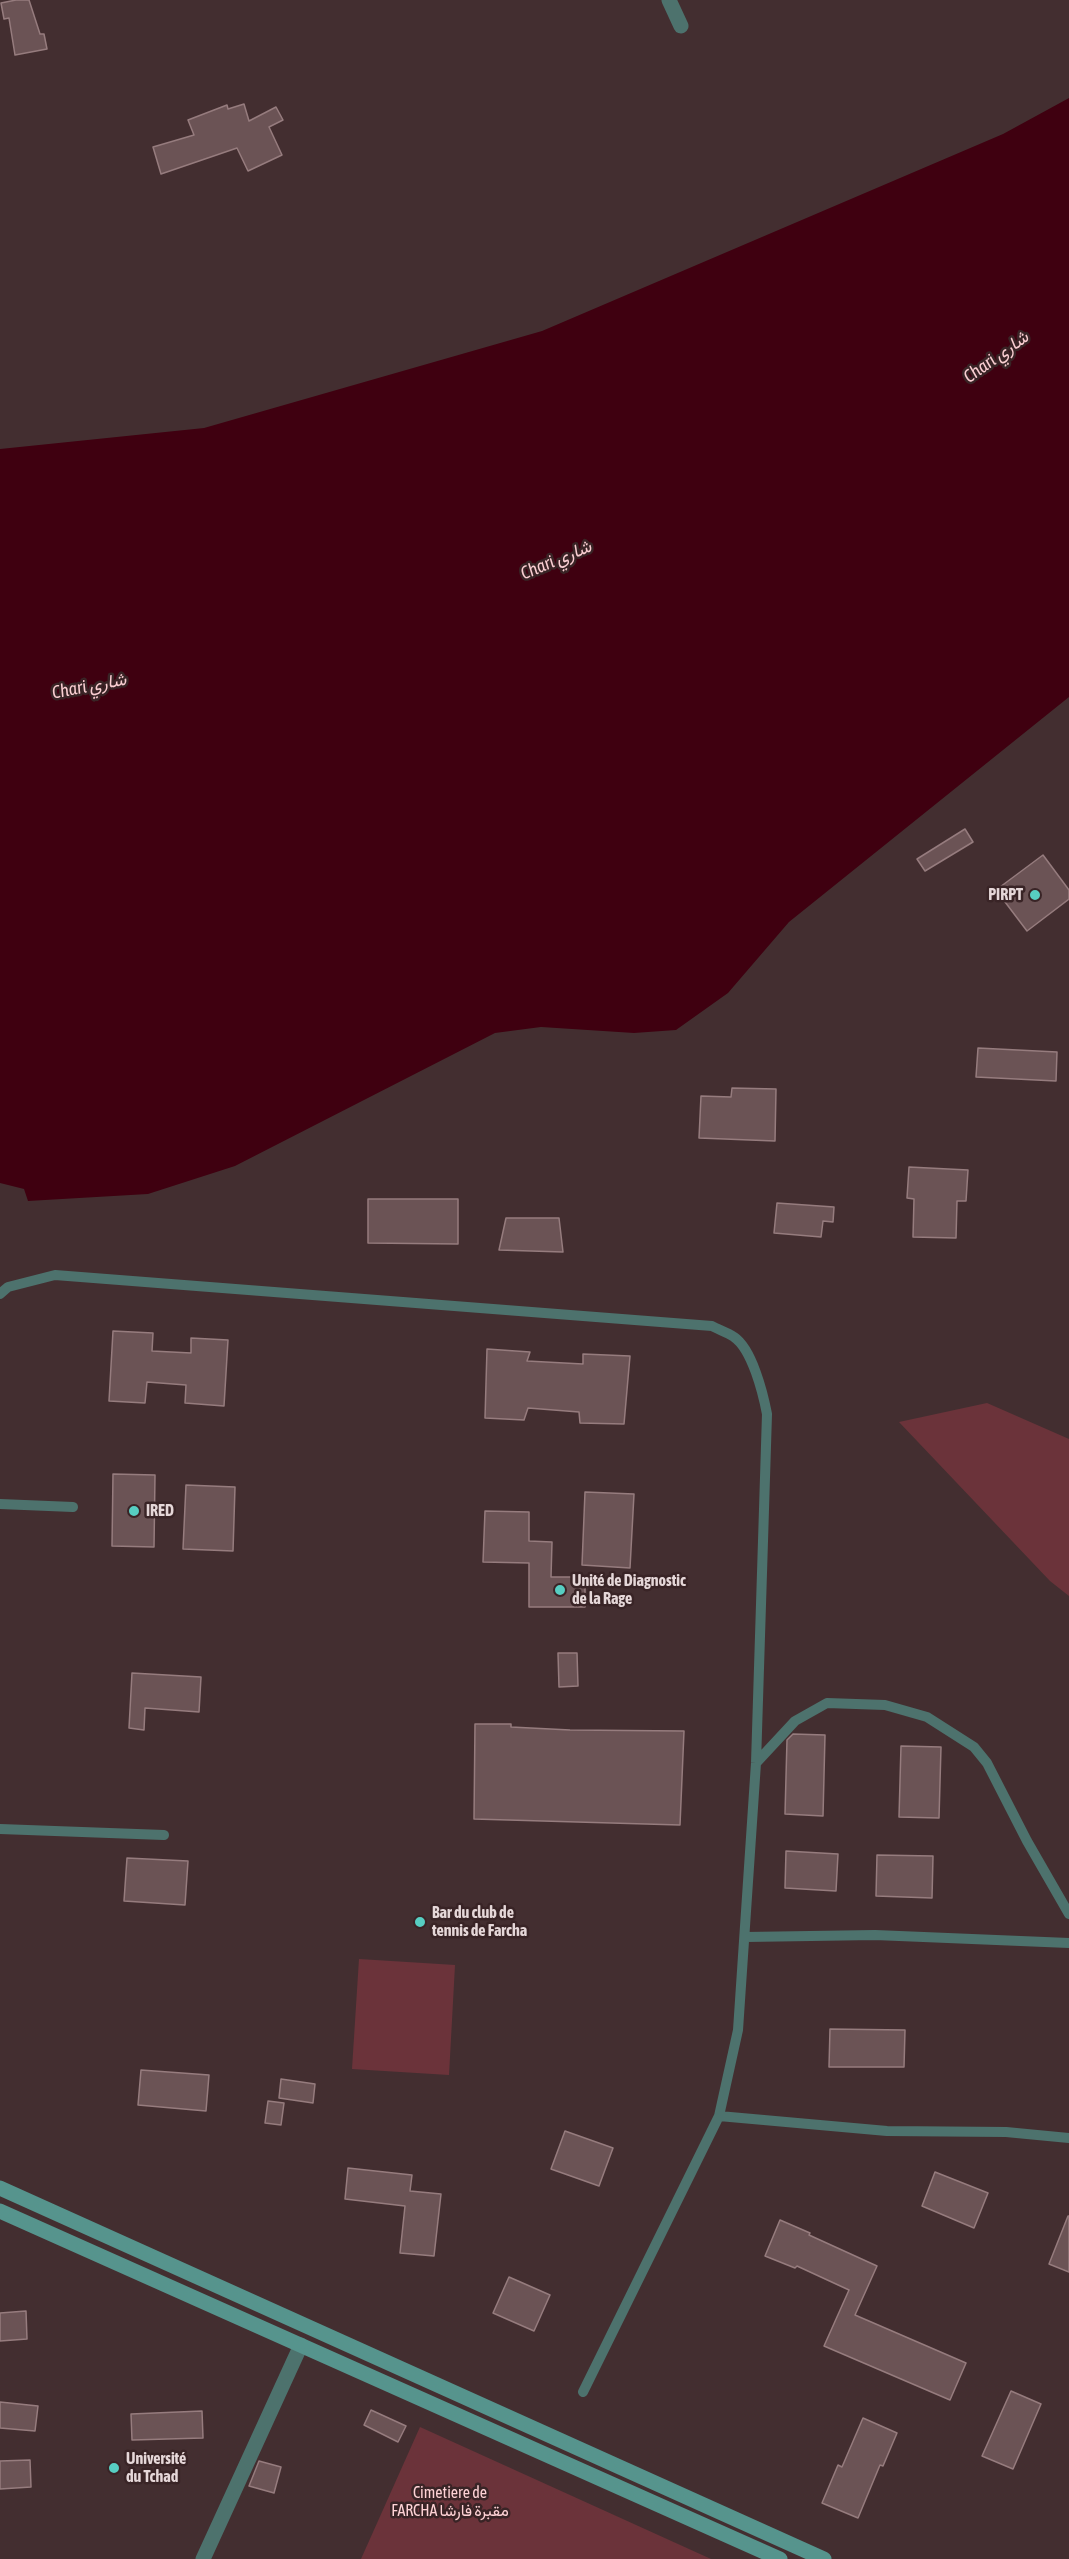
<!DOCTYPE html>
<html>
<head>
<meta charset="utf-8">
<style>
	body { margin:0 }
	canvas { display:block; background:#432e30 }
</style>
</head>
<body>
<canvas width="1069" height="2559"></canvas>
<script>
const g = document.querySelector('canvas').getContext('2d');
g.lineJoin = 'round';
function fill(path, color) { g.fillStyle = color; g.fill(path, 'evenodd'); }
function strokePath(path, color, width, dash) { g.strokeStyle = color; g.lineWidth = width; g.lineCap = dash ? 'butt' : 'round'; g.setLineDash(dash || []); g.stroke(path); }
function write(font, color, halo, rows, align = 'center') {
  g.font = font + ' "Asap Condensed",Vazirmatn,sans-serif'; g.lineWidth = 5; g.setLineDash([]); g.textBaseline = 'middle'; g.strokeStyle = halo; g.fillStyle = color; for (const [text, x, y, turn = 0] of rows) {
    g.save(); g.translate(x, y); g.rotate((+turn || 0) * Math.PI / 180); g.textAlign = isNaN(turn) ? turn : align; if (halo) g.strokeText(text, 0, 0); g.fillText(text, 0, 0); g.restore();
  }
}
fill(new Path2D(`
	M987 1403 1069 1439V1596L1050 1581 899 1422Z
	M359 1959 455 1965 449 2075 352 2069Z
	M420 2427 711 2559H361Z`), '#6b333a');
fill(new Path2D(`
	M1069 98V697L789 922 728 993 676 1030 634 1033 541 1027 495 1033 235 1166 148 1194 28 1201 24 1189 0 1183V449L204 428 542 331 1003 134Z`), '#3f0010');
const building = new Path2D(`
	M16 0H29L40 34H44L47 49 15 55 9 18 4 19 1 3Z
	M244 104 249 121 276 107 283 120 269 127 282 155 248 171 237 148 161 174 153 147 194 135 188 120 227 105 228 109Z
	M965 829 973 842 925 871 917 859Z
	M1043 855 1069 890V899L1027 931 996 890Z
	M978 1048 1057 1052 1056 1081 976 1077Z
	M732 1088 776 1089 775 1141 699 1138 701 1096 731 1097Z
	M909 1167 968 1170 966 1201H957L956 1238 913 1237 914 1199 907 1198Z
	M368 1199H458V1244L368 1243Z
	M777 1203 834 1207 833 1222 823 1221 821 1237 774 1233Z
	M506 1218H559L563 1252 499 1250Z
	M113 1331 153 1333 152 1351 191 1353V1338L228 1340 224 1406 185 1403 186 1385 147 1382 145 1403 109 1401Z
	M487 1349 530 1352 527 1361 583 1364V1354L630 1356 624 1424 580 1423 579 1412 528 1408 524 1420 485 1418Z
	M113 1474 155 1475 154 1547 112 1546Z
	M186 1485 235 1487 233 1551 183 1549Z
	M585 1492 634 1494 630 1568 582 1565Z
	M485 1511 529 1512V1541L552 1542 551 1577H585V1607H529V1563L483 1562Z
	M558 1653H577L578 1686 559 1687Z
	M132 1673 201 1677 199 1712 145 1708 144 1730 129 1728Z
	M475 1724H511V1727L570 1730 684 1731 680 1825 474 1819Z
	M793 1734 825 1735 823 1816 785 1814 787 1740Z
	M901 1746 941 1747 939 1818 899 1817Z
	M786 1851 838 1854 836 1891 785 1888Z
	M877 1855 933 1856 932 1898 876 1896Z
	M127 1858 188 1861 185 1905 124 1901Z
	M830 2029 905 2030 904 2067H829Z
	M141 2070 209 2075 206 2111 138 2105Z
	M281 2079 315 2084 313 2103 279 2098Z
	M268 2101 284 2103 281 2125 265 2123Z
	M565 2131 613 2148 599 2186 551 2169Z
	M348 2168 412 2175 410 2191 441 2194 434 2256 400 2253 405 2206 345 2199Z
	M935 2172 988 2193 974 2228 922 2206Z
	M1068 2216H1069V2272L1049 2264Z
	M780 2220 810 2233 809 2235 877 2266 855 2315 966 2363 950 2400 824 2346 849 2290 797 2266 795 2268 765 2256Z
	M509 2277 550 2295 534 2331 493 2313Z
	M26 2311 27 2339 0 2341V2313Z
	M1011 2391 1041 2404 1013 2469 982 2456Z
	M0 2402 38 2406 35 2431 0 2428Z
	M371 2410 406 2426 398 2442 364 2425Z
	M202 2411 203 2438 132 2440 131 2414Z
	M863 2418 897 2433 883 2466 880 2465 858 2518 822 2503 838 2465 842 2467Z
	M30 2460 31 2487 0 2489V2461Z
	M259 2461 281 2467 274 2493 249 2486Z`);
fill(building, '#6b5355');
strokePath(building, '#967c7e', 1.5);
strokePath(new Path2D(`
	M0 1294 8 1287 55 1275 712 1326C719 1330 727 1332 734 1337 752 1349 763 1393 767 1414L756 1763 738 2030 719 2116 583 2392
	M0 1504 73 1507
	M756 1763 795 1721 827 1703 885 1705 927 1717 974 1747 987 1763 1027 1841 1069 1914
	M0 1829 164 1835
	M746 1937 875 1935 1069 1943
	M719 2116 887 2131 1006 2132 1069 2138`), '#4d726d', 10);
strokePath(new Path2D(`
	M669 0 681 26
	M203 2559 301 2345`), '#4d726d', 15);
strokePath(new Path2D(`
	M0 2188 824 2559
	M0 2211 780 2559`), '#56948d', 15);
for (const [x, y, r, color] of [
	[1035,895,6,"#57cec2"],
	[134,1511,6,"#57cec2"],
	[560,1590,6,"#57cec2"],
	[420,1922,6,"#57cec2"],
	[114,2468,6,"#57cec2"]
]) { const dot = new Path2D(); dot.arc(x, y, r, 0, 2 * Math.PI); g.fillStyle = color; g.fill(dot); strokePath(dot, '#392426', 2); }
write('bold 16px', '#e5d7d8', '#392426', [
	["PIRPT",1023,895,"right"],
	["IRED",146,1511],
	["Unité de Diagnostic",572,1581],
	["de la Rage",572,1599],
	["Bar du club de",432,1913],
	["tennis de Farcha",432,1931],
	["Université",126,2459],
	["du Tchad",126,2477]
], 'left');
write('16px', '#fed2d5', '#392426', [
	["Cimetiere de",450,2493],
	["FARCHA مقبرة فارشا",450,2511]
]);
write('italic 18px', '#faced2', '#392426', [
	["Chari شاري",996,357,-36],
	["Chari شاري",556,560,-23],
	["Chari شاري",89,686,-11]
]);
</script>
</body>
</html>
